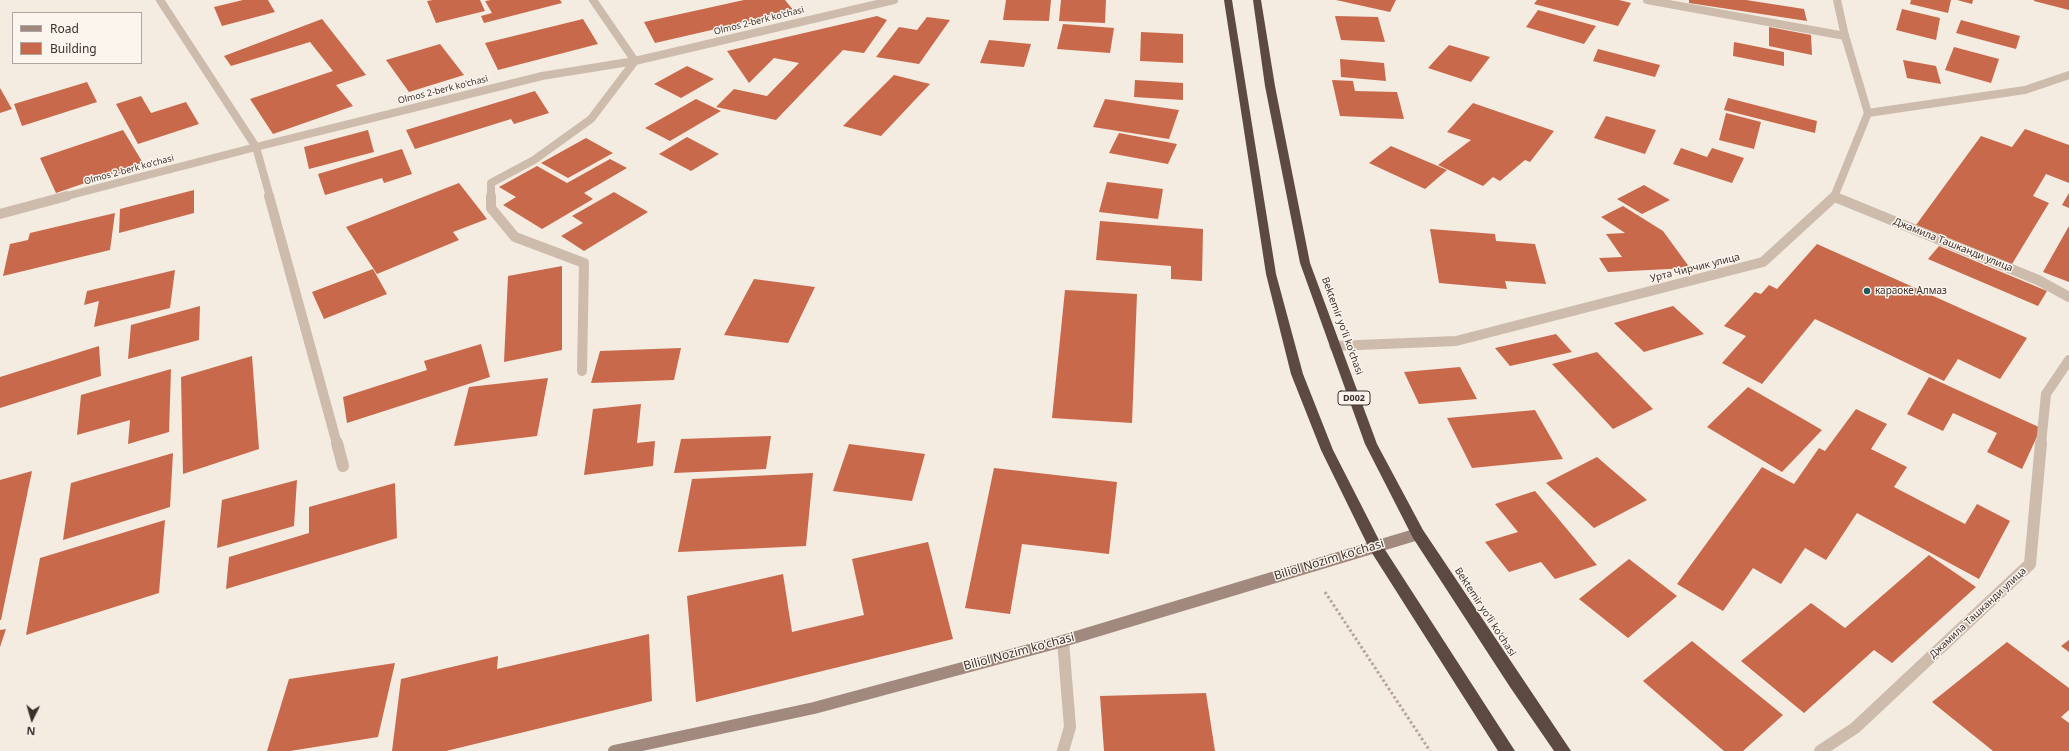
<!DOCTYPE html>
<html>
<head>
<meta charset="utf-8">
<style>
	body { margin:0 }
	#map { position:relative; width:2069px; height:751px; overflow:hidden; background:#f4ebe1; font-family:"Noto Sans",sans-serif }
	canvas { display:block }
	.legend { position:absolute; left:12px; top:12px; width:130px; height:52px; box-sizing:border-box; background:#fbf5ee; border:1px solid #aea6a0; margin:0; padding:5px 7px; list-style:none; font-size:12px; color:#3b302b }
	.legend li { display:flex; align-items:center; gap:8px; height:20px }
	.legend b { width:20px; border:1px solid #aea6a0 }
	.north { position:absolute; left:12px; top:699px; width:40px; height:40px; -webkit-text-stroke:3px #fbf5ee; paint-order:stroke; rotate:185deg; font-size:11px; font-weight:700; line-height:16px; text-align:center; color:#3b302b }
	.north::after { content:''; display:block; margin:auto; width:14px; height:18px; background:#3b302b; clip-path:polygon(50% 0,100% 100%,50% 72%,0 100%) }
</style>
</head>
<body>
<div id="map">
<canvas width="2069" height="751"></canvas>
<ul class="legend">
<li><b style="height:5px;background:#a18a7d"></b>Road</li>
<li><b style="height:11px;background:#c8694b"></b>Building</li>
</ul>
<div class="north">N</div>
</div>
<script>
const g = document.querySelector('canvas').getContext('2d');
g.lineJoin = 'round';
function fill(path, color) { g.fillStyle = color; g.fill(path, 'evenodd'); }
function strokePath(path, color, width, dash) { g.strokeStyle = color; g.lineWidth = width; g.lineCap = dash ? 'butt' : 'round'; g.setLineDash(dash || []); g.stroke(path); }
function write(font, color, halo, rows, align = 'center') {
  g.font = font + ' "Noto Sans",sans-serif'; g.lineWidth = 3; g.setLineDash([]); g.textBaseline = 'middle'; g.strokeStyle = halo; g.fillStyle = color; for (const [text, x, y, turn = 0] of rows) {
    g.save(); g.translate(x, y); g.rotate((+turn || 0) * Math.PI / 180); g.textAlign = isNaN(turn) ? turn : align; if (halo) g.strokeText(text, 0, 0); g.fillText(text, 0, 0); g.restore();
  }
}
fill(new Path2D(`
	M243 0H268L275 12 222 26 214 7Z
	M433 0H480L485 11 436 23 427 1Z
	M491 0H560L562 3 484 23 481 16 492 13 485 1Z
	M744 0H785L794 11 655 43 644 22Z
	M1006 0H1051L1049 21 1003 20Z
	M1061 0H1106L1105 23 1059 21Z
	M1336 0H1396L1390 12Z
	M1537 0H1619L1631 3 1618 26 1534 4Z
	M1689 0H1746L1804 9 1807 21 1689 3Z
	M1911 0H1951L1948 13 1910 4Z
	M1957 0H1973L1972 4Z
	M2034 0H2069V10L2034 1Z
	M1902 9 1940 18 1936 40 1896 30Z
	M1538 10 1596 26 1584 44 1526 27Z
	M877 16 887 20 864 53 843 50 776 120 716 107 734 89 767 96 799 63 774 58 749 83 727 51Z
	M1335 16 1378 17 1385 42 1341 40Z
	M927 17 950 20 919 64 876 57 899 27 917 30Z
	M322 19 366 75 336 85 353 106 273 134 250 99 333 71 310 42 231 66 224 56Z
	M583 19 598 44 498 70 485 43Z
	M1961 20 2020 36 2016 49 1956 33Z
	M1063 24 1114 28 1110 53 1057 49Z
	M1769 27 1811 35 1812 55 1769 46Z
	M1141 32 1183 34V63L1140 61Z
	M989 40 1031 44 1024 67 980 63Z
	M1734 42 1784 52V66L1733 56Z
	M440 44 464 75 409 92 386 60Z
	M1449 45 1490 57 1471 82 1428 68Z
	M1954 47 1999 59 1991 83 1945 70Z
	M1598 49 1660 65 1655 77 1593 61Z
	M1340 59 1384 63 1386 81 1341 77Z
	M1903 60 1936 66 1941 84 1907 78Z
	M687 66 714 79 681 98 654 84Z
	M894 75 930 84 881 136 843 126Z
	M1135 80 1183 83V100L1134 97Z
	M1332 80 1353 81 1355 91 1397 92 1404 119 1340 116Z
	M87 82 97 102 22 126 14 104Z
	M0 88 12 109 0 113Z
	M535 91 549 113 514 124 511 119 415 149 406 130Z
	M141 96 151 113 186 102 199 124 138 144 116 104Z
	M1728 98 1817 121 1815 133 1724 110Z
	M696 99 721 111 670 141 645 128Z
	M1105 99 1179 110 1169 139 1093 127Z
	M1473 103 1554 131 1530 162 1525 160 1500 181 1493 177 1483 186 1438 165 1471 140 1447 132Z
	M1726 113 1761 122 1754 149 1719 140Z
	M1606 116 1656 130 1645 154 1594 138Z
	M2025 129 2069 145V183L2046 174 2033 196 2049 203 2012 264 1916 225 1981 136 2012 147Z
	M123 130 143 163 56 193 40 158Z
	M368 130 374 152 309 169 304 147Z
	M1119 133 1177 144 1168 164 1109 153Z
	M687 137 719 154 691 171 659 154Z
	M586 138 613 153 568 178 541 163Z
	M1391 146 1447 170 1425 189 1369 163Z
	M1681 148 1707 157 1712 148 1744 158 1732 183 1673 164Z
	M402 149 412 174 384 183 382 178 325 195 318 174Z
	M610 159 627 168 584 193 593 199 542 229 503 205 516 197 499 187 537 166 567 183Z
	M1107 182 1163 189 1158 219 1099 212Z
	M459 183 487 219 453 232 459 240 377 274 346 227Z
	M1644 185 1670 200 1642 214 1617 199Z
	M194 190V213L119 233 120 209Z
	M614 192 648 212 584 251 561 236 583 223 572 216Z
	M2069 193V208L2062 205Z
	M1623 206 1663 231 1690 268 1608 272 1599 258 1622 257 1606 234 1625 233 1601 217Z
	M115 213 110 250 3 276 10 244 28 240 30 233Z
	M1100 221 1203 229 1202 281 1171 279V266L1096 260Z
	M2069 226V282L2043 272Z
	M1430 229 1495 234 1496 241 1535 244 1546 284 1505 281 1507 289 1439 283Z
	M1817 244 2027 338 2000 379 1958 359 1944 381 1815 319 1762 384 1722 363 1746 336 1724 326 1755 292 1761 294 1769 285 1777 289Z
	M1939 246 2047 291 2038 306 1928 259Z
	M562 266V350L504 362 508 276Z
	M373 269 387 294 324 319 312 292Z
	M175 270 170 308 94 327 99 301 84 305 87 291Z
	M754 279 815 287 788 343 724 335Z
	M1065 290 1137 294 1132 423 1052 418Z
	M200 306 199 340 128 359 131 325Z
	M1673 306 1704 334 1644 352 1614 323Z
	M1556 334 1572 352 1510 366 1495 348Z
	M481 344 490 377 347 423 343 397 427 370 424 361Z
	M99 346 101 376 0 408V377Z
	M681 348 674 380 591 383 600 351Z
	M1597 352 1653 409 1613 429 1552 364Z
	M252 356 259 449 183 474 181 377Z
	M1460 367 1477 399 1419 404 1404 372Z
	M171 369 169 432 128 444 130 420 77 435 81 395Z
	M1929 377 2041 428 2022 469 1987 452 1997 433 1953 413 1943 431 1907 414Z
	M548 378 537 436 454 446 469 387Z
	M1748 387 1822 430 1782 472 1707 427Z
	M641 404 637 443 655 441 653 466 584 475 593 409Z
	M1856 409 1887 424 1871 449 1907 467 1894 487 1965 524 1977 504 2010 521 1979 579 1857 513 1826 560 1805 548 1781 584 1753 568 1723 611 1677 584 1762 467 1794 484 1819 448 1825 451Z
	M1535 410 1563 459 1472 468 1447 418Z
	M771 436 766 469 674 473 681 439Z
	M849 444 925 454 912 501 833 491Z
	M173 453 170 507 63 540 71 483Z
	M1597 457 1647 500 1594 528 1546 483Z
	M994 468 1117 482 1109 554 1022 544 1010 614 965 608Z
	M32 471 1 620H0V480Z
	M813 473 806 546 678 552 692 479Z
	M297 480 294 526 217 548 222 500Z
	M395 483 397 538 226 589 229 557 309 533V507Z
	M1535 491 1597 565 1555 579 1541 562 1509 572 1485 542 1518 532 1495 504Z
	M165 520 159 593 26 635 40 558Z
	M928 542 953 639 696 702 687 596 783 574 792 632 864 615 852 559Z
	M1929 555 1976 587 1892 663 1874 650 1804 713 1741 661 1811 603 1845 628Z
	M1629 559 1677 596 1628 638 1579 599Z
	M6 629 0 647V630Z
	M649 634 652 701 446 751H392L401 679 498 656 497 669Z
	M2069 640V652L2061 646Z
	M1692 641 1783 715 1743 751H1724L1643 681Z
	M2007 642 2069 688V710L2061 717 2069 723V751H1993L1932 702Z
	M395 663 378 737 290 751H267L289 679Z
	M1206 693 1215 751H1104L1100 696Z`), '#c8694b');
strokePath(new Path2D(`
	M1325 592 1430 751`), '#b9a596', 3, [2.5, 2.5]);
strokePath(new Path2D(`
	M1647 0 1845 36`), '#cdbbac', 8);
strokePath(new Path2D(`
	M1063 641 1070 727 1063 751`), '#cdbbac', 12);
strokePath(new Path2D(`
	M160 0 256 147 270 197
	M1868 113 2025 90 2069 75
	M63 197 256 147 542 76 635 61 894 0
	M491 197V183L534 160 591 119 635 61 593 0
	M1834 197 1868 113 1845 36 1837 0`), '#cdbbac', 8);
strokePath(new Path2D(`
	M269 196 337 444
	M491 196V208L515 237 584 263 582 371
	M1835 197 2038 280 2069 297
	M0 214 67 196
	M1334 346 1456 341 1763 262 1835 196
	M2041 444 2046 394 2069 360`), '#cdbbac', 10);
strokePath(new Path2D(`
	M337 443 343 466
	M1820 751 1855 728 2030 564 2041 443`), '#cdbbac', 12);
strokePath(new Path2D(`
	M614 751 814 708 1063 641 1418 534`), '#a18a7d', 12);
fill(new Path2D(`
	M1224 0H1232L1276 274 1303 374 1333 450 1380 542 1515 751H1498L1370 550 1321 450 1291 374 1266 274Z
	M1253 0H1261L1275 86 1310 263 1377 444 1423 530 1571 751H1554L1510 687 1413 538 1365 444 1300 263 1265 86Z`), '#5c4a42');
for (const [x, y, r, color] of [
	[1867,291,4,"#1f5a5e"]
]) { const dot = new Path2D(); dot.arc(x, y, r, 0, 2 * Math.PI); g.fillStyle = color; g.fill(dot); strokePath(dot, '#fbf5ee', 1.5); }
write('9px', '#3b302b', '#fbf5ee', [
	["Olmos 2-berk ko'chasi",759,21,-14],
	["Olmos 2-berk ko'chasi",443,90,-14],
	["Olmos 2-berk ko'chasi",129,170,-15]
]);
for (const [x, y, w] of [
	[1354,398,32]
]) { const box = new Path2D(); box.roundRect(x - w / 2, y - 7, w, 14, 3); g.fillStyle = '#fbf5ee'; g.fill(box); strokePath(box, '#3b302b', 1); }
write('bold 9px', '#3b302b', null, [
	["D002",1354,398]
]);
write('10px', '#3b302b', '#fbf5ee', [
	["Джамила Ташканди улица",1953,245,22],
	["Урта Чирчик улица",1695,268,-14],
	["Bektemir yo'li ko'chasi",1342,326,70],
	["Bektemir yo'li ko'chasi",1485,612,57],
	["Джамила Ташканди улица",1978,613,-43]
]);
write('10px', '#3b302b', '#fbf5ee', [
	["караоке Алмаз",1875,291]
], 'left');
write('12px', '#3b302b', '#fbf5ee', [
	["Biliol Nozim ko'chasi",1329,560,-17],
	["Biliol Nozim ko'chasi",1019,652,-15]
]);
</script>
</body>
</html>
